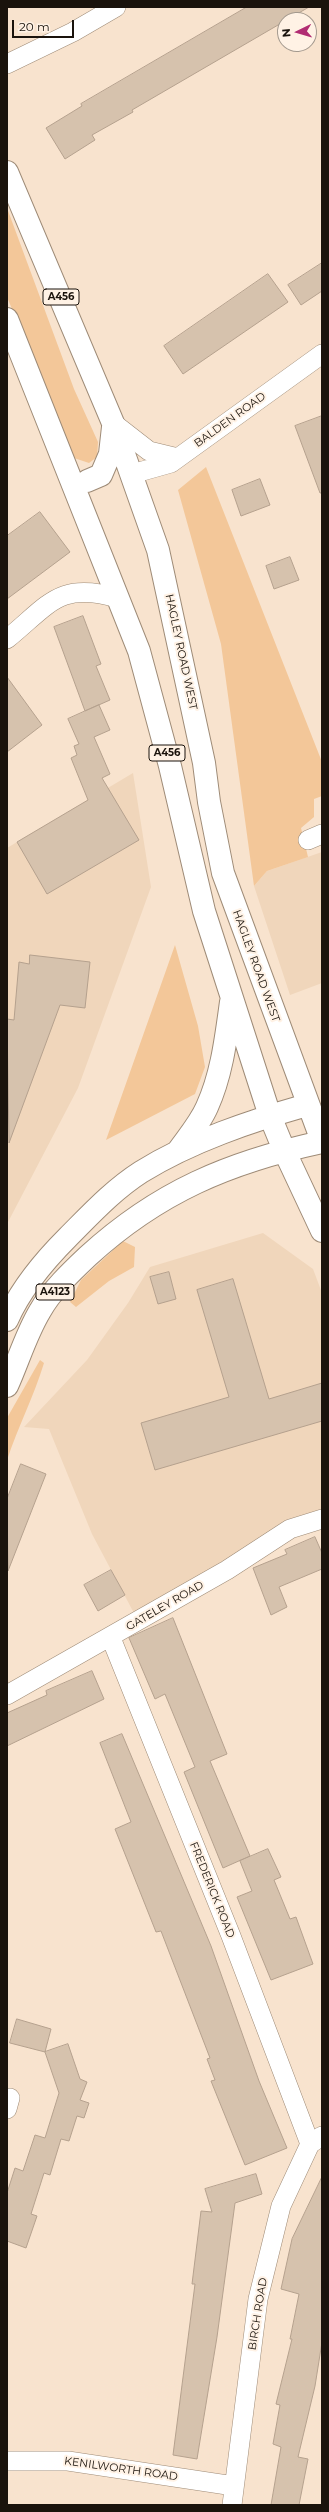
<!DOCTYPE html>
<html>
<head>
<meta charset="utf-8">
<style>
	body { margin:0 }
	#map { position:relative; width:329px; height:2512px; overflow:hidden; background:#f8e3ce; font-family:Montserrat,sans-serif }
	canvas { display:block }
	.frame { position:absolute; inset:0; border:8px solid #1a130c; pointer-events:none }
	.north { position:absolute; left:277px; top:12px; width:40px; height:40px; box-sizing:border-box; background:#fff2e5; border:1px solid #a3998e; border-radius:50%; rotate:265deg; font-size:11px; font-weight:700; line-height:16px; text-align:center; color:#1a130c }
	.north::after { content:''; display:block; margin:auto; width:14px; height:18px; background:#b12c73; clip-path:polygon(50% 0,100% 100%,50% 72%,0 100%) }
	.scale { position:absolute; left:12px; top:20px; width:62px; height:18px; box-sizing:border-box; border:2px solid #1a130c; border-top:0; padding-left:5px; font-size:12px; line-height:14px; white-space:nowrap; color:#1a130c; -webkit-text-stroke:3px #fff2e5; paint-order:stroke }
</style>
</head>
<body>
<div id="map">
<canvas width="329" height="2512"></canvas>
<div class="frame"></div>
<div class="north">N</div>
<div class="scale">20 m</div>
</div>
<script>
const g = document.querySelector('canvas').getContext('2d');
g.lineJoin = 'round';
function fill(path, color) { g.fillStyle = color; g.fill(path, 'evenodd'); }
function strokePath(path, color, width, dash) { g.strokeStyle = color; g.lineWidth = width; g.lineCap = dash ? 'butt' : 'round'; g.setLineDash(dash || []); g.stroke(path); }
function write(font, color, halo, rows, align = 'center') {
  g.font = font + ' Montserrat,sans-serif'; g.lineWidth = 4; g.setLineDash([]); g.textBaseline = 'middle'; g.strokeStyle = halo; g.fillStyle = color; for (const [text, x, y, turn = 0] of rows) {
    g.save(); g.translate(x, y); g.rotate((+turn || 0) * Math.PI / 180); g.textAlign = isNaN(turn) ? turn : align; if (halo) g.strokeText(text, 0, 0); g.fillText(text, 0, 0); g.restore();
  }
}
fill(new Path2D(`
	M133 773 151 887 78 1088 7 1224V848Z
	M322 852V983L290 995 254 886 267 871Z
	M263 1233 313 1269 322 1293V1513L135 1615 92 1534 49 1429 24 1427 87 1360 128 1303 150 1267Z`), '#f0d6bb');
fill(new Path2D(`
	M7 208 74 389 98 442 97 457 89 463 74 458 7 297Z
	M206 467 322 762V796L314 799V817L301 828 308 857 267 871 254 886 221 644 178 490Z
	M175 945 198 1026 205 1067 195 1094 106 1140Z
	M123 1241 135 1247 134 1267 109 1281 76 1307 70 1302 81 1280Z
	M40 1360 44 1363C34 1396 18 1427 7 1460V1418Z`), '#f3c799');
const building = new Path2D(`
	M247 7H309L132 110 133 112 92 135 95 140 65 159 46 128 82 106 81 104Z
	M322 263V291L301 305 288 285Z
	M268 274 288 302 183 374 164 346Z
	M322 416V493H320L295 426Z
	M260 479 270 505 241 516 232 490Z
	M40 512 70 552 7 599V536Z
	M290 557 299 580 274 589 266 566Z
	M83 616 101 664 96 666 110 700 85 711 54 627Z
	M7 677 42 725 7 752Z
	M99 705 110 730 94 737 110 774 102 778 139 840 47 894 17 842 88 800 71 758 77 755 74 746 79 744 68 719Z
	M30 955 90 962 85 1008 60 1005 9 1143 7 1019 14 1020 19 962 29 964Z
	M169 1272 176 1299 158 1304 150 1277Z
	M233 1279 269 1399 322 1383V1421L155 1470 141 1423 229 1397 197 1290Z
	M21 1464 46 1474 8 1571 7 1499Z
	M315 1537 322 1553V1569L279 1587 287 1607 271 1615 253 1568 287 1554 285 1550Z
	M111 1570 125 1595 98 1611 84 1585Z
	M173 1618 227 1754 210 1761 250 1856 223 1868 184 1772 195 1767 165 1694 155 1699 129 1638Z
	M92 1671 104 1699 7 1746V1713L47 1695 46 1691Z
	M122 1734 211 1946 259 2081 287 2148 245 2165 211 2081 215 2080 207 2059 210 2058 161 1931 156 1932 115 1829 131 1822 100 1743Z
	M268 1849 281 1877 274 1880 290 1919 296 1917 313 1964 271 1980 237 1897 252 1891 240 1861Z
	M17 2019 51 2029 45 2052 10 2043Z
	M68 2044 80 2079 87 2082 80 2100 89 2103 84 2118 77 2116 69 2141 61 2139 50 2175 44 2173 31 2214 37 2216 26 2248 7 2241V2193L15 2168 23 2171 35 2135 45 2138 59 2093 45 2052Z
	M256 2174 262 2194 235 2203 217 2337 197 2459 173 2455 195 2284H192L201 2211 212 2212 205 2189Z
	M322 2177V2342L315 2386 298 2457 308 2459 299 2505H271L281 2447 273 2444 280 2405 276 2404 292 2339H290L299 2294 281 2289 292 2239Z`);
fill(building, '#d6c2ad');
strokePath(building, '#b5a18e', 1);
const minor = new Path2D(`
	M7 64 73 32 116 7
	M113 423 149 451 178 458
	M132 474 171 463 322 354
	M7 639C50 604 59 581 118 598
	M308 840 322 834
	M111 1638 231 1936 310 2144
	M7 1695 227 1570 290 1529 322 1519
	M7 2109 10 2098
	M7 2461H68L234 2486
	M232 2505 258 2299 281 2206 310 2144 322 2136`);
const trunk = new Path2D(`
	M7 172 113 423 158 550 204 763 209 802 223 873 322 1141
	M7 319 139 651 170 766 204 911 270 1116 284 1150 322 1231
	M87 481 101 475 110 454 113 427
	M178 1151C188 1137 200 1123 207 1107 222 1074 226 1038 231 1002
	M7 1320C21 1288 44 1261 68 1237 91 1214 113 1190 141 1172 191 1141 251 1121 307 1105
	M7 1386C18 1362 26 1334 40 1311 51 1291 71 1272 88 1256 158 1192 229 1162 322 1142`);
strokePath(minor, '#9e8b77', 20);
strokePath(trunk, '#9e8b77', 24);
strokePath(minor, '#fff', 19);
strokePath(trunk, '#fff', 22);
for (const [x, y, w] of [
	[61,297,36],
	[167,753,36],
	[55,1292,38]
]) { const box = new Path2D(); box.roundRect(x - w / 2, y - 8, w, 16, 3); g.fillStyle = '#fff2e5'; g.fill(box); strokePath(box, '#1a130c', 1); }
write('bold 10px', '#1a130c', null, [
	["A456",61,297],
	["A456",167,753],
	["A4123",55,1292]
]);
write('11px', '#1a130c', '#fff2e5', [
	["BALDEN ROAD",230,420,-36],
	["HAGLEY ROAD WEST",181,652,78],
	["HAGLEY ROAD WEST",256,966,70],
	["GATELEY ROAD",165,1606,-30],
	["FREDERICK ROAD",212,1890,68],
	["BIRCH ROAD",258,2314,-81],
	["KENILWORTH ROAD",121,2469,8]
]);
</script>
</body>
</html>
